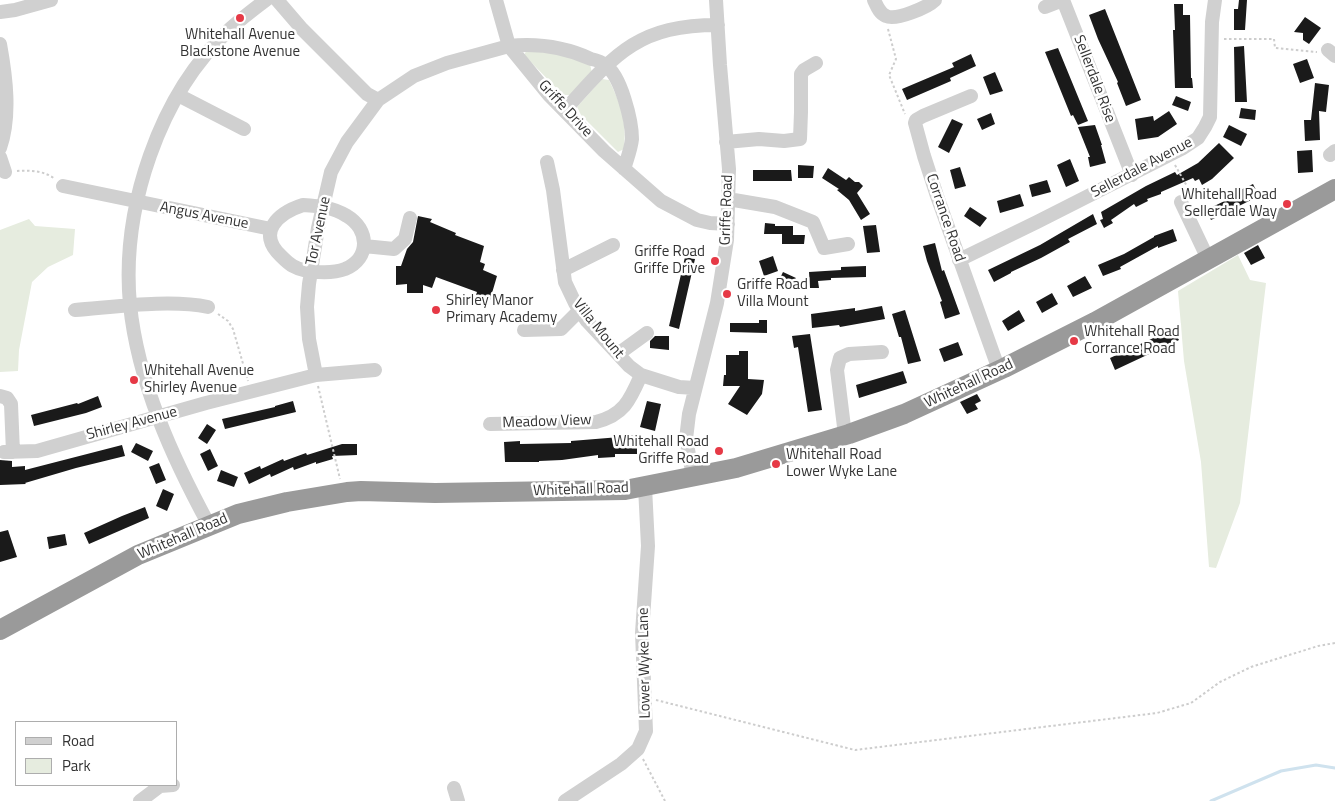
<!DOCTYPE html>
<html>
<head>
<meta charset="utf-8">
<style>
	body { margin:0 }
	#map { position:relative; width:1335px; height:801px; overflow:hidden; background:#fff; font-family:"Titillium Web",sans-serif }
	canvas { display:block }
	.legend { position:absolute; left:15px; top:721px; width:162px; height:65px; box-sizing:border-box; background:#fff; border:1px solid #adadad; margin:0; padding:6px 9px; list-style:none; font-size:15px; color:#333 }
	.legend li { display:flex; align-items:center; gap:10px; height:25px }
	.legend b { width:25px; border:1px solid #adadad }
</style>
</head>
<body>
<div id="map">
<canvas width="1335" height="801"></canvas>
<ul class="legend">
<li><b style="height:6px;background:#d0d0d0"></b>Road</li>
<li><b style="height:14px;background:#e6ecdf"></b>Park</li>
</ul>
</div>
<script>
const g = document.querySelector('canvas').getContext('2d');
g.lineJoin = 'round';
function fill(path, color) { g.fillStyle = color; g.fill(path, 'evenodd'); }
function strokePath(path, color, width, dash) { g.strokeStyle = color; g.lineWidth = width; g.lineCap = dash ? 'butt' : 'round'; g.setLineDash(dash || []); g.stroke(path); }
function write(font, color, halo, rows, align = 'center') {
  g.font = font + ' "Titillium Web",sans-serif'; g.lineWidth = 5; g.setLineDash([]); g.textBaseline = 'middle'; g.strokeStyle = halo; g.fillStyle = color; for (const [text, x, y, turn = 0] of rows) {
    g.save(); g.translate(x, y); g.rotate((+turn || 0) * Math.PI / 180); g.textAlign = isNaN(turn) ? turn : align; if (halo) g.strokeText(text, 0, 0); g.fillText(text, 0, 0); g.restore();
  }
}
fill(new Path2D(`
	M528 48H539L590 64 592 73 573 95H563L524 55Z
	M602 79 609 80C621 105 627 120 624 149L618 152 581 115 577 107Z
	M29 219 35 226 75 229 73 255 48 267 32 282 19 350 18 371 0 372V230Z
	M1238 255 1250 280 1266 283 1240 503 1216 568 1209 567 1201 462 1184 361 1178 291Z`), '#e6ecdf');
strokePath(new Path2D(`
	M1211 801 1281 771 1316 765 1335 768`), '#cfe2ee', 3);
fill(new Path2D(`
	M1239 0H1247L1245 30H1234V9H1238Z
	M1174 4H1183V15H1190L1191 78H1192L1193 88H1175L1173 30H1175Z
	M1105 9 1141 100 1126 106 1117 83 1118 82 1098 39 1089 15Z
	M1305 17 1321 28 1309 44 1303 40V33L1294 32Z
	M1244 46 1247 102H1235L1234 47Z
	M1058 48 1088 121 1078 125 1073 115 1071 116 1045 52Z
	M971 54 976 66 950 78 951 81 907 100 902 89 954 67 952 63Z
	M1307 59 1314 78 1300 83 1293 64Z
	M995 72 1003 91 990 95 983 77Z
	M1315 83 1329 85 1326 112 1319 111 1320 140 1305 141 1304 120H1311Z
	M1176 96 1191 102 1188 111 1172 105Z
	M1241 108 1256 110 1255 120 1239 118Z
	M1169 111 1177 124 1158 137 1138 140 1135 119 1153 116 1154 121Z
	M991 113 995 124 982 130 977 119Z
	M952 119 963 124 949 153 938 147Z
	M1095 125 1102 145H1101L1106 163 1090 167 1088 157H1090L1078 127Z
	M1229 125 1247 134 1241 146 1223 137Z
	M1219 143 1234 158 1212 179 1202 185 1199 179 1195 181 1193 178 1161 192V194L1147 199 1148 201 1136 207 1134 204 1111 220 1113 223 1104 228 1100 220 1103 219 1101 212 1146 186 1175 172 1177 175 1198 163Z
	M1312 150 1313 172 1298 173 1297 151Z
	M1070 159 1079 181 1066 187 1057 165Z
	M798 165 814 166 813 178H798Z
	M960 167 966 186 955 189 950 170Z
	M828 168 846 180 849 177 855 182H859L863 186 857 193 870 214 861 220 849 200 837 190 839 189 822 178Z
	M753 170H791L792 181H753Z
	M1047 180 1051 192 1032 197 1029 185Z
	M1253 184 1259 196 1211 220 1206 210 1237 195 1236 192Z
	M1020 194 1024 206 1000 213 997 201Z
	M970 207 987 218 980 227 964 216Z
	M1093 214 1097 224 1068 239 1070 242 1041 258 1011 272V273L994 282 988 270 1040 245Z
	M418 216 432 219 430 222 456 233 455 235 484 246 480 262 485 264 483 270 497 276 490 300 476 295 477 292 436 277 432 288 423 285V293H407V284L396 285V266H401L407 249 413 242Z
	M765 223 775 224V226H793V235H805L804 244H782V234H764Z
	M876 225 880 252 867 253 863 226Z
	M1173 229 1177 241 1158 248V246L1120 267 1121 269 1103 276 1098 265 1124 254 1154 237V236Z
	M935 243 942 271 944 270 960 314 945 319 940 302 942 301 927 261 923 246Z
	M1258 245 1265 258 1251 265 1244 253Z
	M773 256 778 271 764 276 759 261Z
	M685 257 695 259 679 329 669 326Z
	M866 266V277L831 278V280L818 281 819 288H810L809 272 841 270V267Z
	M783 272 796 278 790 289 778 282Z
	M1085 276 1092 288 1073 297 1067 286Z
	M1052 293 1058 304 1042 313 1036 302Z
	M882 306 885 319 840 327 839 325 812 328 811 314 855 308V311Z
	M905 310 921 361 908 364 901 337H899L892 314Z
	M1019 310 1025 321 1008 331 1002 321Z
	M759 320H767V333L730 332V323H759Z
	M1173 329 1179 340 1115 370 1110 358Z
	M810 334 822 410 808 412 798 347 794 348 792 336Z
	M655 336H669V350L650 348V341Z
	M958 342 963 355 944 362 939 349Z
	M739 351H748V379L764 380 762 394 747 415 728 404 740 386H723L724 375H726V355H739Z
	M903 371 907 383 859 398 856 385Z
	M977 394 981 401 975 404 978 409 967 414 960 402Z
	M98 396 102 407 86 413 34 426 31 415 77 403 78 404Z
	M293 401 296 412 225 429 222 419 275 407V406Z
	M647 401 661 404 655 431 640 427Z
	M207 424 216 430 207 444 198 438Z
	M620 435 637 436V454H615V457L598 458V455L562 460 539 461V462H505L504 442 520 441V444L571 443V441L620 437Z
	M136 443 153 451 148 461 131 452Z
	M342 444H357V455L332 456 333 459 316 464V462L294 470 293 467 271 477 270 474 249 484 244 473 260 466 261 469 283 459 284 461 306 453 307 455Z
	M122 445 125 456 76 468 25 483 26 484 0 485V460L12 461V467L25 466V470Z
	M210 449 218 466 208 471 200 454Z
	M159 463 166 480 156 484 149 467Z
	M221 470 238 477 234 487 217 481Z
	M163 489 174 494 167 511 156 506Z
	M145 507 149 518 89 544 84 533 122 516Z
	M8 530 17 557 0 562V532Z
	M65 534 67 545 49 549 47 537Z`), '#1a1a1a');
strokePath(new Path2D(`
	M888 29 896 59 889 75 905 114
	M1224 39H1274L1275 48 1317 52
	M1175 165 1188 188 1187 192
	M17 171C30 170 45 171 55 179
	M218 314 228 321 233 329 248 381
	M318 386 340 479
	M656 700 855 750 1157 713 1191 703 1220 682 1251 667 1318 646 1335 643
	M643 759 665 801`), '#cdcdcd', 2, [2.5, 2.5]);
strokePath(new Path2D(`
	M277 0 302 29 367 94 378 100
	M496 0 509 46C538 43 565 47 591 59 596 60 602 62 605 65 621 75 632 121 632 139 631 149 627 159 624 169
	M874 0C877 6 879 13 886 16 896 21 928 7 935 0
	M1045 7 1063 0 1132 175
	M0 12 15 10 51 0
	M0 44C6 77 11 116 0 148
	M1328 50 1335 56
	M178 95 244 129
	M971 96 923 116 916 120 915 123 924 156 937 196 999 370
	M565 110C615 54 638 25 718 25
	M726 142 759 139 784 141 800 139 801 112V74L804 70 816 63
	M1330 155 1335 151
	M0 157 5 172
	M547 162 553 190 565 282 575 303 587 321 629 366 641 375 679 387 695 388
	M63 186 271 229
	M728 199 775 207 813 222 824 248 848 244
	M1181 202 1208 259
	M303 205C318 206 333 207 347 216 369 229 371 258 345 269 332 274 305 273 293 266 289 264 284 259 281 256 256 233 278 213 303 205Z
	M364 246 394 249 405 239 410 218
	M959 260 1037 222 1183 148 1198 138 1205 127 1210 117 1212 22 1215 0
	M563 270 613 245
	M75 310C115 307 170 299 208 307
	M524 330 561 329 580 310
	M618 354 647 333
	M316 375 309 339 307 307 309 284 318 228 331 172 347 142 378 100 414 76 447 63 509 46 549 95 604 151 661 201 697 220 710 223 728 224
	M0 396 7 398 11 404 13 452
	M490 424 596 422C624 415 630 400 641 375
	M845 435 837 370 840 358 849 354 882 352
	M4 452 37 451 206 403 316 375 375 370
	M693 476 686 439 689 414 717 303 727 240 729 169 720 65 716 0
	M209 525C172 457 138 382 130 305 121 209 159 94 230 29 242 18 254 9 266 0
	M454 788 458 801
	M140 801 160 786 173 785
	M565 801 621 764 638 749 646 731 642 633 648 546 645 487`), '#d0d0d0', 14);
strokePath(new Path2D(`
	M0 630 138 555 238 514 287 502 347 492 361 491 435 493 625 490 736 468 849 434 904 414 1004 368 1095 322 1335 189`), '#9a9a9a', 20);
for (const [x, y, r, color] of [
	[240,18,5,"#e63946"],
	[1287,204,5,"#e63946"],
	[715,261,5,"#e63946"],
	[727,294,5,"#e63946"],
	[436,310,5,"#e63946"],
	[1074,341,5,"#e63946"],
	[134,380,5,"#e63946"],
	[719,451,5,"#e63946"],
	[776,464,5,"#e63946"]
]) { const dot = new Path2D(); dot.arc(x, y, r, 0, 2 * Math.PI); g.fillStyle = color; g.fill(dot); strokePath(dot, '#fff', 2); }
write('15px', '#333', '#fff', [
	["Whitehall Avenue",240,35,"center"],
	["Blackstone Avenue",240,52,"center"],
	["Whitehall Road",1277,195,"right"],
	["Sellerdale Way",1277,212,"right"],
	["Griffe Road",705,252,"right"],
	["Griffe Drive",705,269,"right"],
	["Griffe Road",737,285],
	["Villa Mount",737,302],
	["Shirley Manor",446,301],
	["Primary Academy",446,318],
	["Whitehall Road",1084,332],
	["Corrance Road",1084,349],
	["Whitehall Avenue",144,371],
	["Shirley Avenue",144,388],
	["Whitehall Road",709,442,"right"],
	["Griffe Road",709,459,"right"],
	["Whitehall Road",786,455],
	["Lower Wyke Lane",786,472]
], 'left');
write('15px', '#333', '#fff', [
	["Sellerdale Rise",1094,79,69],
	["Griffe Drive",565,109,47],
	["Sellerdale Avenue",1142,168,-28],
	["Griffe Road",727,210,-88],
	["Angus Avenue",204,216,11],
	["Corrance Road",945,218,71],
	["Tor Avenue",319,231,-78],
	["Villa Mount",598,329,51],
	["Whitehall Road",969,384,-25],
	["Meadow View",547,422,-2],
	["Shirley Avenue",132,424,-15],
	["Whitehall Road",581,490,-2],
	["Whitehall Road",183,537,-23],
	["Lower Wyke Lane",645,663,-91]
]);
</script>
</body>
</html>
